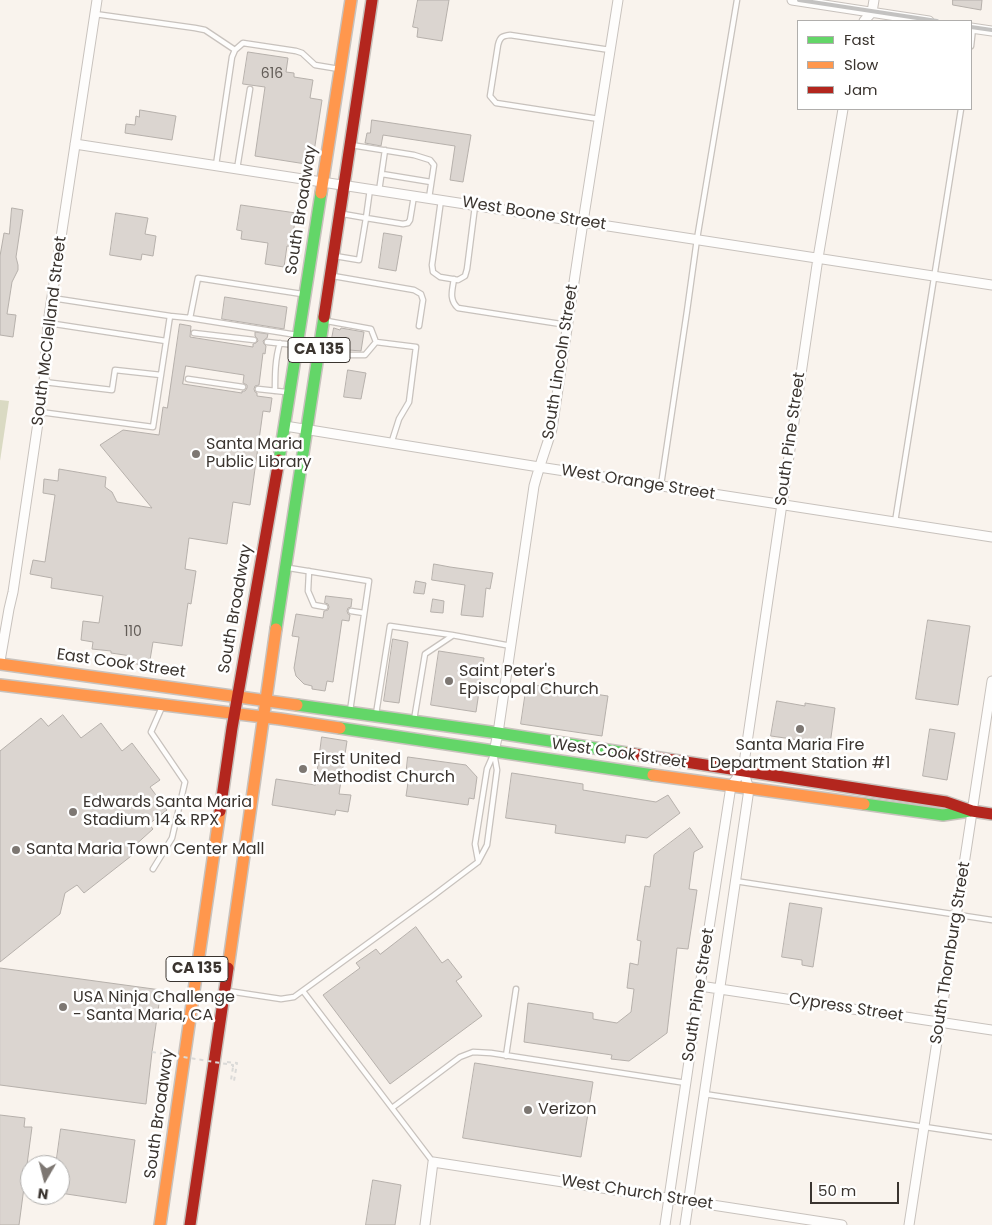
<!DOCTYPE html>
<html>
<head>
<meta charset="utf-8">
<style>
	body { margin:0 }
	#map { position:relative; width:992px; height:1225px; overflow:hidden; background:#f9f3ed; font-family:Poppins,sans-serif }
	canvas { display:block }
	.legend { position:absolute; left:797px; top:20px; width:175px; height:90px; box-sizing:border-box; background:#fff; border:1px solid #b0aeac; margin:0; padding:6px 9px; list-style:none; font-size:15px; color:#3a342f }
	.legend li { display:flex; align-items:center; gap:10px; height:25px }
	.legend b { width:25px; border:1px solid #b0aeac }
	.north { position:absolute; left:20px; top:1155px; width:50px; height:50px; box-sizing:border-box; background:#fff; border:1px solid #b0aeac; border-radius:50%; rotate:188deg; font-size:14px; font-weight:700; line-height:20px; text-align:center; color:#3a342f }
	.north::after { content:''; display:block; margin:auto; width:18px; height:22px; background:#7d7772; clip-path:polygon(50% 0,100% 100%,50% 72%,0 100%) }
	.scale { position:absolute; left:810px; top:1182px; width:89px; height:22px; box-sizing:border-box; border:2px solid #3a342f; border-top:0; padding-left:6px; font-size:15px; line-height:18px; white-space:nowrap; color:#3a342f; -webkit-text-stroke:4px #fff; paint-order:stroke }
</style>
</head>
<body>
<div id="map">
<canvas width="992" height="1225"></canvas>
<ul class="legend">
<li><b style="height:6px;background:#63d668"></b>Fast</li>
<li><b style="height:6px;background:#ff974d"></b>Slow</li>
<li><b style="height:6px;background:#b3261e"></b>Jam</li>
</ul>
<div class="north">N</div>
<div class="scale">50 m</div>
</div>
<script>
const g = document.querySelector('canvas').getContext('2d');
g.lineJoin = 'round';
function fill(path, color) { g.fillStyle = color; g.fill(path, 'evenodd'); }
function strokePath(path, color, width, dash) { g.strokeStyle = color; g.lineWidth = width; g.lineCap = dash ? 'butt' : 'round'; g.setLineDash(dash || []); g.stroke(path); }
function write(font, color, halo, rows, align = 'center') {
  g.font = font + ' Poppins,sans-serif'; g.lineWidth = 5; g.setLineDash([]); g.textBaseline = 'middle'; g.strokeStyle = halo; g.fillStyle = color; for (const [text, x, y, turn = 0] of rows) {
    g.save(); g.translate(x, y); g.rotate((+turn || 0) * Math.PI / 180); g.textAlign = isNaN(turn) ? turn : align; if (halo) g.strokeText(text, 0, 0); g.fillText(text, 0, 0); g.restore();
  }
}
fill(new Path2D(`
	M0 400 9 401 0 461Z`), '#dadac3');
const building = new Path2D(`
	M418 0H449L442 41 417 37 418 28 413 27Z
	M953 0H982L981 10 953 5Z
	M248 52 288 58 286 72 294 73V77L313 80 310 98 322 100 312 165 255 156 265 87 243 84Z
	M140 110 176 116 172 140 125 133 126 124 135 125 136 116 139 117Z
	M372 120 471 135 463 182 450 180 455 146 383 135 381 146 365 143 367 133H370Z
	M241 205 296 213 293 235 296 236 294 247 287 246 284 267 265 264 268 243 241 239 242 231 237 230Z
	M12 208 23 210 16 257 18 265V270L12 282 7 314 16 315 13 337 0 335V256L4 233 9 234Z
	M116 213 148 218 145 234 156 236 153 256 142 254 141 260 110 255Z
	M384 233 402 236 396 271 379 268Z
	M225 297 287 307 284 329 222 319Z
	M180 324 191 326 190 337 253 347V344L256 343 258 341 257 338 255 336V332L268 334 267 338 265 339 263 341 264 344 266 346 265 354 263 353 259 385 255 386 254 389 255 392 257 393V396L272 398 270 412 263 411 250 505 233 502 227 544 189 538 185 569 196 571 191 604 188 603 182 646 153 642 149 666 130 663 131 656 111 653V651L92 649 93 642 81 640 83 621 99 623 103 596 51 588 52 578 30 574 33 560 45 562 55 495 43 493 44 479 58 481 59 469 106 477 105 487 112 492 117 502 152 508 100 445 123 430 159 435 163 407 167 408ZM186 366 244 375 243 383 247 385V388L245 391H242V393L183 384Z
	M334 328 340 330 341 328 364 332 361 351 337 349 338 345 331 344Z
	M348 370 366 373 361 399 344 397Z
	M434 564 450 567 493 573 490 589 486 588 483 617 461 615 465 585 432 580Z
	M416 581 426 583 424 594 414 593Z
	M326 596 352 599 351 607 348 608 347 611 348 614 350 615 349 621 342 620 333 682 327 681 325 691 312 689V686L304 684 296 676 294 668 299 637 292 636 296 614 323 618 324 611 328 610 329 607 328 604 325 603Z
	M433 599 444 601 443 613 431 612Z
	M928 620 970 626 958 705 916 699Z
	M393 639 408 642 399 703 384 701Z
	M439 651 484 658 476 712 431 705Z
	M527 684 608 696 602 736 521 724Z
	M777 701 805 706V703L835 708 829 752 798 747 799 740 771 736Z
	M63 715 81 738 101 723 122 751 132 743 160 780 150 787 167 810 149 824 153 829 132 848 135 853 84 893 77 885 65 893 60 914 0 962V751L41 718 48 726Z
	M930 729 955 733 947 780 923 776Z
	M322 737 347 741 339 794 351 795 348 812 336 810 335 815 272 805 276 779 315 785Z
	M408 757 466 765 477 777 474 799 469 798 468 805 406 796 409 776H406Z
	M512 773 583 784V790L656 802 668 795 680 813 647 838 626 835 625 843 555 833 556 825 506 818Z
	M690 828 703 847 694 852 689 889 697 890 688 949 677 948 667 1033 629 1061 611 1059 612 1055 524 1042 528 1003 593 1013V1019L617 1023 631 1012 634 989 627 988 630 963 638 965 641 941 637 940 645 886 650 887 654 855Z
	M790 903 822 908 813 967 802 965V960L782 957Z
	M416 927 442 963 448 959 462 977 456 981 482 1016 390 1084 323 995 360 968 356 963 376 949 380 954Z
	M0 968 161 990 152 1052 146 1104 0 1085Z
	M475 1063 593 1082 581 1157 463 1138Z
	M0 1115 25 1118 24 1127H32L19 1225H0Z
	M61 1129 135 1140 126 1203 60 1193V1165H56Z
	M373 1180 401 1185 395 1225H366Z`);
fill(building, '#dbd5d0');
strokePath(building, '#b6b0ab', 1);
const lane = new Path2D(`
	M95 14 195 28 205 30 235 50
	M971 46 973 28
	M599 119 496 103 490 96 498 45C500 37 502 36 510 35L610 50
	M351 145 414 155 430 160 434 165 429 198
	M216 165 232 57 235 50 243 43 296 51 302 53 315 65 339 69
	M237 169 250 89
	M382 174 431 182
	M370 189 366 218 403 224 408 223 410 220 414 196
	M379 191 385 150
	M441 200 432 265 433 272 440 277 458 280 465 276 467 269 475 206
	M335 256 359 260 366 218 343 214
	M333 276 414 290 421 294 423 300 419 326
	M454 279C452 291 449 300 458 308L567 325
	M170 316 190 318
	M327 321 371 329 376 342
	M48 323 166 341
	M194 333 254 340
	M297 335 190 318 198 278 302 294
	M267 342 295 345
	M376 342 416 347 409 402 399 419 391 444
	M321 350 350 355H365L376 342
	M188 379 243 387
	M44 382 112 390 115 370 161 375
	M258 389 286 392
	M275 391C275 375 275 359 280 343
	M40 412 153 427 170 316 52 298
	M661 485 687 311 697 239 737 0
	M895 522 961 109
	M289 568 369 581 350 711
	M309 571 308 591 314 605 325 607
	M351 611 364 613
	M376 714 390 626 452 635 511 646
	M414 720 425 654 452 636
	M478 860 475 844 487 769 494 753
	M153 869 172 838 185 782 151 732 162 707
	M735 881 992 920
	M228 991 281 999 294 997 433 896 478 862 487 845 497 770 494 753
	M303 991 433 1162
	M506 1056 516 989
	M704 1094 992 1137
	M392 1108 460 1057 473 1052 491 1053 686 1083`);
const street = new Path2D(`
	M792 0 929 21
	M864 21 872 12 874 0
	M971 28 992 31
	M75 144 992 285
	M285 426 539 467 992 537
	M0 661 9 609 13 592 44 382 48 323 97 0
	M494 752 498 733 534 486C539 467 546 448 552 429L583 222 618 0
	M700 986 992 1030
	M425 1225 433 1162 842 1225
	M665 1225 700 986 731 786 743 770
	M685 1225 749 789 743 770 818 258 843 109
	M909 1225 992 681`);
const fast = new Path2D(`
	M279 460 321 193
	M276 629 324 317
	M297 705 498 733 627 753
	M340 728 653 775
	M864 804 943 815 970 811`);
const slow = new Path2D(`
	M321 193 351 0
	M0 664 297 705
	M0 685 280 719 340 728
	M653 775 864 804
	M228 968 276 629
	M160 1225 220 811`);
const jam = new Path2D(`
	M324 317 372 0
	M627 753 946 802 972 811 992 814
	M220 811 232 728 279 460
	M190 1225 228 968`);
strokePath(lane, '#c8c2bd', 7);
strokePath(street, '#c8c2bd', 11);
strokePath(fast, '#c8c2bd', 14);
strokePath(slow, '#c8c2bd', 14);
strokePath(jam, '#c8c2bd', 14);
strokePath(new Path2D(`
	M227 1062 237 1063 234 1081 231 1080 233 1067V1070`), '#dbdad8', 2, [4, 4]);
strokePath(lane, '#fefdfc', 4.5);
strokePath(street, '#fefdfc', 9);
strokePath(fast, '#63d668', 11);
strokePath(slow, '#ff974d', 11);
strokePath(jam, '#b3261e', 11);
strokePath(new Path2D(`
	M799 0 937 21
	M971 27 992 30`), '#c3c2c1', 4);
strokePath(new Path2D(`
	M152 1052 233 1065V1070`), '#dbdad8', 2, [4, 4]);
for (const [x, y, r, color] of [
	[196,454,5,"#7d7772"],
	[449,681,5,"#7d7772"],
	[800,729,5,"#7d7772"],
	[303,769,5,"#7d7772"],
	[73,812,5,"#7d7772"],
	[16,850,5,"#7d7772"],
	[63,1007,5,"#7d7772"],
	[528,1110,5,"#7d7772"]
]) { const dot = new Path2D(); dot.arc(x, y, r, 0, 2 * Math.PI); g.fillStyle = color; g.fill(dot); strokePath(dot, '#fff', 2); }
write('14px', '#625c57', null, [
	["616",272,74],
	["110",133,632]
]);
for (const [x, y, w] of [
	[319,350,62],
	[197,969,62]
]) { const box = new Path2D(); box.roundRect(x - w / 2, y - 12.5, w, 25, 4); g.fillStyle = '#fff'; g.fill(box); strokePath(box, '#3a342f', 1); }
write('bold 15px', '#3a342f', null, [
	["CA 135",319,350],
	["CA 135",197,969]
]);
write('16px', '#3a342f', '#fff', [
	["South Broadway",302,210,-81],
	["West Boone Street",534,214,9],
	["South McClelland Street",50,331,-83],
	["South Lincoln Street",561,362,-81],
	["South Pine Street",791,439,-82],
	["West Orange Street",638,483,9],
	["South Broadway",236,609,-80],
	["East Cook Street",121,664,8],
	["West Cook Street",619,754,8],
	["South Thornburg Street",951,953,-81],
	["South Pine Street",699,995,-81],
	["Cypress Street",846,1008,9],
	["South Broadway",160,1114,-82],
	["West Church Street",637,1193,9]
]);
write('16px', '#3a342f', '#fff', [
	["Santa Maria",206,445],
	["Public Library",206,463],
	["Saint Peter's",459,672],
	["Episcopal Church",459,690],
	["Santa Maria Fire",800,746,"center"],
	["Department Station #1",800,764,"center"],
	["First United",313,760],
	["Methodist Church",313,778],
	["Edwards Santa Maria",83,803],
	["Stadium 14 & RPX",83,821],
	["Santa Maria Town Center Mall",26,850],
	["USA Ninja Challenge",73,998],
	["- Santa Maria, CA",73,1016],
	["Verizon",538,1110]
], 'left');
</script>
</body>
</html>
